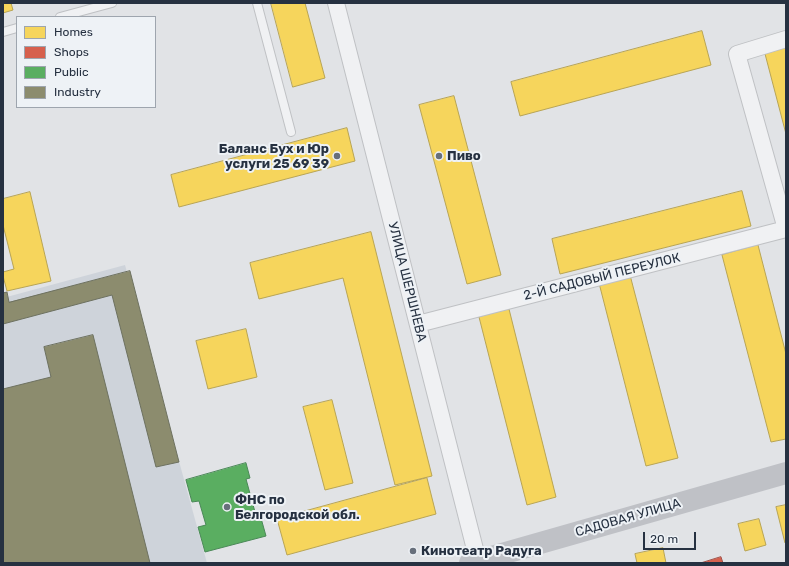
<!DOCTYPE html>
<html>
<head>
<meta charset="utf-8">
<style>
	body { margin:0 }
	#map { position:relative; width:789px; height:566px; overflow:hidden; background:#e1e3e6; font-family:Rubik,sans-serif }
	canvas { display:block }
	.frame { position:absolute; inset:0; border:4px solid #263141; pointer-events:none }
	.legend { position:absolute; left:16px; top:16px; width:140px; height:92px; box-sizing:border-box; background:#eef2f6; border:1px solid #9ea5ae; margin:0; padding:5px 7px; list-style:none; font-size:12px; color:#263141 }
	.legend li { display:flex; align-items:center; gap:8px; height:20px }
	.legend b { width:20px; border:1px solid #9ea5ae }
	.scale { position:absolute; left:643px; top:532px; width:53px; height:18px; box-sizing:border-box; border:2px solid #263141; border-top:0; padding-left:5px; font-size:12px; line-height:14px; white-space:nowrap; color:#263141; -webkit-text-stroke:3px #eef2f6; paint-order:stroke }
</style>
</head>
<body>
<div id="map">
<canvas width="789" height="566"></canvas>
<div class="frame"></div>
<ul class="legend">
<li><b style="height:11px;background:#f6d55c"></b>Homes</li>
<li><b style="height:11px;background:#d6604d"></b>Shops</li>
<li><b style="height:11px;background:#5aae61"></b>Public</li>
<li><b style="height:11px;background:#8c8c6e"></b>Industry</li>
</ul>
<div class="scale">20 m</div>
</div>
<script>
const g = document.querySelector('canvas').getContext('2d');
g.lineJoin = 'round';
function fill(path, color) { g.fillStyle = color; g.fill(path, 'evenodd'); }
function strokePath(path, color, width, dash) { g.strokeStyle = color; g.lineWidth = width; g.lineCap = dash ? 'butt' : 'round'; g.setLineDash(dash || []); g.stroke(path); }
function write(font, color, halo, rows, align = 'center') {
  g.font = font + ' Rubik,sans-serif'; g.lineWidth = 4; g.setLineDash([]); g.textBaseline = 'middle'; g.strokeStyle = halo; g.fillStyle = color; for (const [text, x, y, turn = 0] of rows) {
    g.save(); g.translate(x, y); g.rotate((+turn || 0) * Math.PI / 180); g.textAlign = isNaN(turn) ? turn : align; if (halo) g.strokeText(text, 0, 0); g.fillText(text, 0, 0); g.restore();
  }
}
fill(new Path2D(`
	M125 265 207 563H3V298Z`), '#ced3da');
const homes = new Path2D(`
	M3 3H11L13 10 3 13Z
	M271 3H305L325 78 293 87Z
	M702 31 711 65 520 116 511 82Z
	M786 44V134L764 50Z
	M454 96 501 275 467 284 419 105Z
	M347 128 355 161 179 207 171 175Z
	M742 191 751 226 560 274 552 239Z
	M30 192 51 281 7 291 3 276V272L14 269 3 225V199Z
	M371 232 432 476 395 485 343 278 259 299 250 263Z
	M758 245 786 354V439L771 442 722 255Z
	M630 275 678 458 646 466 599 283Z
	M509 309 556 497 527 505 479 317Z
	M246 329 257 377 208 389 196 341Z
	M332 400 353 483 325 490 303 407Z
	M427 478 436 514 287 555 277 519Z
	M786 505V542L785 543 776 507Z
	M759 519 766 545 745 551 738 524Z
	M663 548 666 563H637L635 554Z`);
fill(homes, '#f6d55c');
strokePath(homes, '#b8a454', 1);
const shops = new Path2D(`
	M721 557 723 563H701Z`);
fill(shops, '#d6604d');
strokePath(shops, '#a15249', 1);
const public = new Path2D(`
	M246 463 250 478 246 479 255 512 259 511 266 536 205 552 198 527 206 525 199 501 192 502 186 480Z`);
fill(public, '#5aae61');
strokePath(public, '#4a8857', 1);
const industry = new Path2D(`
	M130 271 179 462 156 467 112 295 3 324V293L7 292 9 302Z
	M93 335 150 563H3V389L51 377 44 347Z`);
fill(industry, '#8c8c6e');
strokePath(industry, '#6d7160', 1);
const service = new Path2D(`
	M257 3 291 132
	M60 17 112 3
	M3 32 17 28`);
const minor = new Path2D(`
	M336 3 478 561
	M786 39 737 54 786 229
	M418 324 786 229`);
strokePath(service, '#bfc1c4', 10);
strokePath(minor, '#bfc1c4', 18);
strokePath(service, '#f0f1f3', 8);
strokePath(minor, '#f0f1f3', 16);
strokePath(new Path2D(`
	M470 563 786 473`), '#bfc1c6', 22);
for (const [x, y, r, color] of [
	[337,156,4,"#676f7b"],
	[439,156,4,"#676f7b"],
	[227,507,4,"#676f7b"],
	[413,551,4,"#676f7b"]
]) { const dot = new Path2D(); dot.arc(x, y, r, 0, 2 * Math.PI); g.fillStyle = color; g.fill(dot); strokePath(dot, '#eef2f6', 1.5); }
write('bold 13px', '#263141', '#eef2f6', [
	["Баланс Бух и Юр",329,149,"right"],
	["услуги 25 69 39",329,164,"right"],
	["Пиво",447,156],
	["ФНС по",235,500],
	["Белгородской обл.",235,515],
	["Кинотеатр Радуга",421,551]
], 'left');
write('13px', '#263141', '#eef2f6', [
	["2-Й САДОВЫЙ ПЕРЕУЛОК",602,277,-14],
	["УЛИЦА ШЕРШНЕВА",407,282,76],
	["САДОВАЯ УЛИЦА",628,518,-16]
]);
</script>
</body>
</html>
